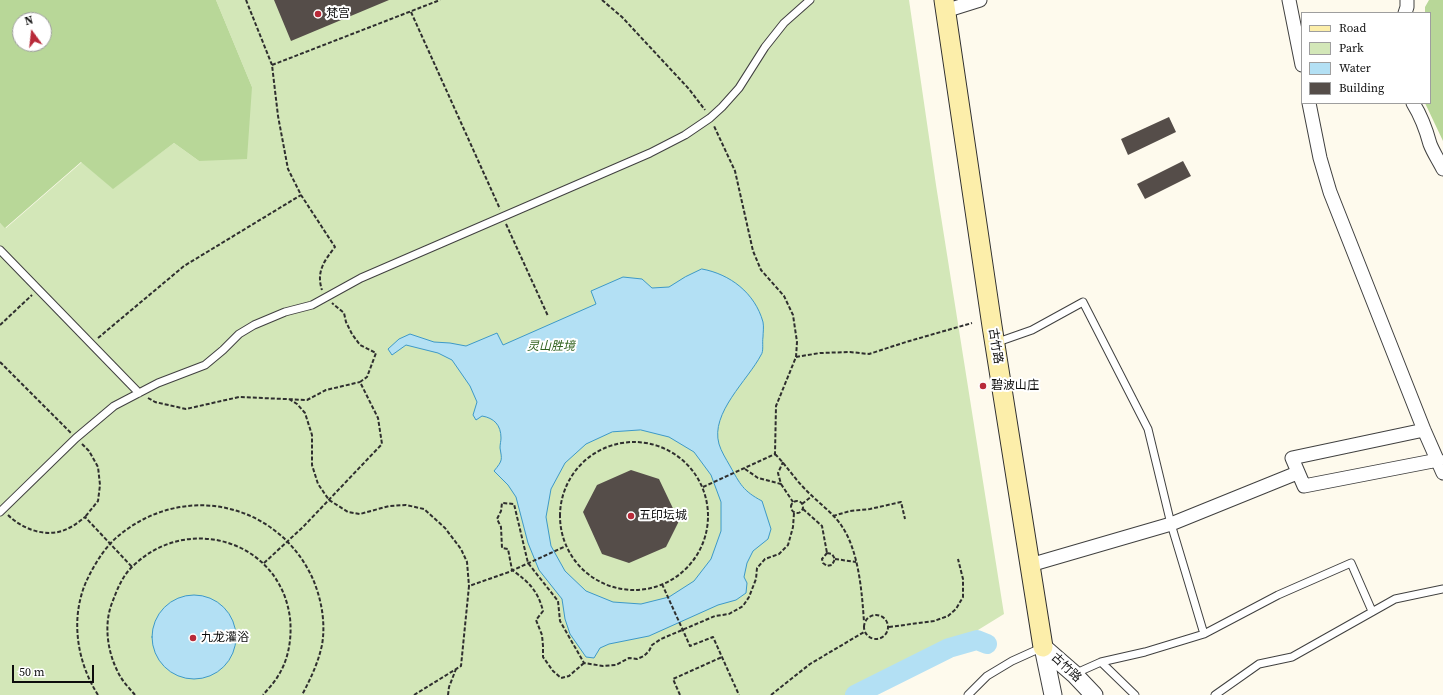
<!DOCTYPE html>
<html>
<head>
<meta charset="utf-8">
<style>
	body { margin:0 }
	#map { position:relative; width:1443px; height:695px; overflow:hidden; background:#fefaed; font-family:"Source Serif 4",serif }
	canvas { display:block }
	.legend { position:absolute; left:1301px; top:12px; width:130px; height:92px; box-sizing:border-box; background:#fff; border:1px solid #9e9e9e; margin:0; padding:5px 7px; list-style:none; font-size:12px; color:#0d0d0d }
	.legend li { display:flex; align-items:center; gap:8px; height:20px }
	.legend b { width:20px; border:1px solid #9e9e9e }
	.north { position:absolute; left:12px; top:12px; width:40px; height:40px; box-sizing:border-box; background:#fff; border:1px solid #9e9e9e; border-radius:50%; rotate:345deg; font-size:11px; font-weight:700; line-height:16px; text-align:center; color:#0d0d0d }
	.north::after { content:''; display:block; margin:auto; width:14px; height:18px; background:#b82a39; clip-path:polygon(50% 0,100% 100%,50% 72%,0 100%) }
	.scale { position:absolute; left:12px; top:665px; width:82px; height:18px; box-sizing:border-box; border:2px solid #0d0d0d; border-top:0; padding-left:5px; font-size:12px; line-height:14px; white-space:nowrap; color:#0d0d0d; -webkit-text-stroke:3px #fff; paint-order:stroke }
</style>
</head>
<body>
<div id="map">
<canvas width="1443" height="695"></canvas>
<ul class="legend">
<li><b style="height:5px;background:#fceeaa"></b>Road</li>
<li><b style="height:11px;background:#d3e7b8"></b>Park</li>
<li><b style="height:11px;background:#b3e0f4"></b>Water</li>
<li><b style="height:11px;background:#554d49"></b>Building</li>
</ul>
<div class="north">N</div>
<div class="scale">50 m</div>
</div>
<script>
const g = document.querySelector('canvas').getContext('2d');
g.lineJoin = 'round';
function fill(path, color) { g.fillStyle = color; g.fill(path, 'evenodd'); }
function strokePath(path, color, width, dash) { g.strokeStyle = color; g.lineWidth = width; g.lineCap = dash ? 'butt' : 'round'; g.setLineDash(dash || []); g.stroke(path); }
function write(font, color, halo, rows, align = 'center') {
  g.font = font + ' "Source Serif 4","Noto Sans SC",serif'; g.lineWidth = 4; g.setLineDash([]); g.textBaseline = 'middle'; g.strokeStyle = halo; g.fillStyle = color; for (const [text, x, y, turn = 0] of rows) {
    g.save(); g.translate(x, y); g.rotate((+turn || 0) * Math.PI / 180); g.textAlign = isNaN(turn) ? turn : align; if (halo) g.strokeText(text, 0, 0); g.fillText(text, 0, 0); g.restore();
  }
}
fill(new Path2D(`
	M216 0H909L936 185 1004 614 965 638 850 695H0V223L6 228 82 162 113 188 174 143 199 161 252 87Z`), '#d3e7b8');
fill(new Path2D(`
	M0 0H216L252 87 247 159 199 161 174 143 113 189 81 162 5 228 0 223ZM20 20H44V44H20Z
	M1429 0H1443V141L1425 103H1430V13H1425V7Z`), '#b8d798');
const water = new Path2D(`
	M702 269C730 274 755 293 763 322 764 327 763 333 763 337 762 343 764 351 761 355 748 380 710 413 719 444 721 451 726 459 730 466 740 484 743 491 762 501L771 529 768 539 753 551 747 563 744 577 747 583 746 593 736 600 718 605 649 636 609 644 600 648 594 658 586 657 570 634 565 619 562 599 539 570 528 543 516 497 508 485 494 471C503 460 502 460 500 448 500 444 501 441 501 438 501 425 494 418 482 416L476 420 473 415 477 402 470 386 452 360 438 353 406 345 392 355 388 349 399 339 410 334 434 342 450 343 466 346 497 333 503 345 596 304 591 291 623 277 642 279 652 288 669 287 685 277ZM641 430 669 437 694 452 711 475 721 502V531L711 559 694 581 669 597 641 604 613 602 586 591 565 571 551 546 546 517 551 489 565 463 586 444 612 432Z
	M152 637a42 42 0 1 1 84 0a42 42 0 1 1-84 0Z`);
fill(water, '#b3e0f4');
strokePath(water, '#3d99c8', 1);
strokePath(new Path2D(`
	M855 695 949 648 977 640 987 644`), '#b3e0f4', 20);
fill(new Path2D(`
	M274 0H389L291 41Z
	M1169 117 1176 132 1128 155 1121 139Z
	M1183 161 1191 176 1145 199 1137 184Z
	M631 470 659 479 679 521 666 547 629 563 602 554 583 512 597 485Z`), '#554d49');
const service = new Path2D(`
	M0 250 139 393
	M995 343 1032 330 1083 302 1148 429 1171 524 1204 634
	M0 512 76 438 114 406 158 383 205 365 223 350 239 334 254 325 285 312 312 305 361 278 650 153 685 135 710 118 722 107 739 88 765 47 784 23 810 0
	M1101 662 1145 652 1204 634 1278 595 1351 563 1372 611
	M1074 674 1101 662 1135 695
	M968 695 987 676 1012 661 1043 647
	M1215 695 1259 664 1292 657 1395 599 1443 589`);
const minor = new Path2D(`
	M1289 0 1302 65
	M945 11 980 0
	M1405 13 1407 7V0
	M1309 103 1320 158 1330 192 1424 430 1443 473
	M1413 103C1421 116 1426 129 1430 144 1433 152 1439 161 1443 169
	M1424 430 1292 458 1304 486 1438 460
	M1030 565 1171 524 1297 473`);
const tertiary = new Path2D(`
	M1043 647 1074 674 1094 695
	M1043 647 1053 695`);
const secondary = new Path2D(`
	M944 0 992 326 1043 647`);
strokePath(service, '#404040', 9);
strokePath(minor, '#404040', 15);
strokePath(tertiary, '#404040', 19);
strokePath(secondary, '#2f2f2f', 21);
strokePath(new Path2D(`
	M246 0 272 65 278 116 288 169 301 195 335 247C324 261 316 272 322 290
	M602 0 622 17 689 89 705 110
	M411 12 500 209
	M272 65 440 0
	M506 224 548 316
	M0 325 32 295
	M98 338 184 266 301 195
	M796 357 820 353 850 352 869 354 906 342 972 323
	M0 362 71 433
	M148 398 155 402 186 409 239 397 307 400 326 390 360 382
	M289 399 297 404 305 413 312 435V465L318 484 329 500 348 512 360 514 389 506 406 505 424 509 445 528 461 549 467 562 469 586
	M560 516a74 74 0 1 1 148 0a74 74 0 1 1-148 0Z
	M82 444 89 451 98 467 100 485 98 501 85 517
	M775 454C786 465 794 478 805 489 817 502 834 513 843 528 859 553 862 593 864 622
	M745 469 758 478 781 484 778 473 783 462
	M781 484 793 502
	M703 487 775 454 776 406 796 357 797 342 793 315 784 296 761 270 753 251 735 171 714 126
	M791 507a6 6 0 1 1 12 0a6 6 0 1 1-12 0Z
	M802 504 812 496
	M803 509 822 526 827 553
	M8 515C23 530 49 539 69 528 75 525 80 521 85 517L132 567
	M833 516 850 511 870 509 901 502 905 519
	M827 553 832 554 835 559 832 565 827 566 823 563 822 559Z
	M835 559 856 562
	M264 563 303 527 382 444 378 418 360 382 367 377 376 353 360 345 352 334 346 322 344 313 332 303
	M662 584 690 646 713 637 739 695
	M864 627a12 12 0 1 1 24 0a12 12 0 1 1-24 0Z
	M889 627 934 621 948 616 956 609 963 597V579L958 559
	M584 663 569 676 561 678 553 671 543 657V646L542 635 536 620 543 611C538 591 529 582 512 570L508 549 502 548 501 527 497 519 501 511 502 503 514 504 528 563 558 601 560 621 584 663 603 666 616 665 629 658 637 659 644 656 649 651 652 645 661 639 715 616 729 614 743 606 749 597 756 579 757 568 765 559 779 554 788 545 793 527 794 513
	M98 695C77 662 70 619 86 582 92 569 100 555 110 544 119 534 132 525 144 519 207 487 282 513 312 577 321 597 326 622 322 645 318 663 311 678 302 695
	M135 695C130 689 124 683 120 676 108 655 103 626 112 603 117 590 122 576 133 566 187 513 280 540 290 618 292 637 289 659 278 676 274 683 268 689 263 695
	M414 695 461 666 469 586 509 572 566 546
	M448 695 449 687 456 669
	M680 695 673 679 722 657
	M771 695 810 664 864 632`), '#2f2f2f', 2, [4, 2]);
strokePath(service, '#fff', 7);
strokePath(minor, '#fff', 13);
strokePath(tertiary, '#fff', 17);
strokePath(secondary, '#fceeaa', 19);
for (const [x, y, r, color] of [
	[318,14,4,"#b82a39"],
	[983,386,4,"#b82a39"],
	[631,516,4,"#b82a39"],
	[193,638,4,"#b82a39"]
]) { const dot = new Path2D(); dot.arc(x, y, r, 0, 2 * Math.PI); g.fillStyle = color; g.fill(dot); strokePath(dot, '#fff', 1.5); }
write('12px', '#0d0d0d', '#fff', [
	["梵宫",326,14],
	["碧波山庄",991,386],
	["五印坛城",639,516],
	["九龙灌浴",201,638]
], 'left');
write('12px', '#0d0d0d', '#fff', [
	["古竹路",995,346,81],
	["古竹路",1066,668,43]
]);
write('italic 12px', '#31621f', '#fff', [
	["灵山胜境",551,347]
]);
</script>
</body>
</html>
